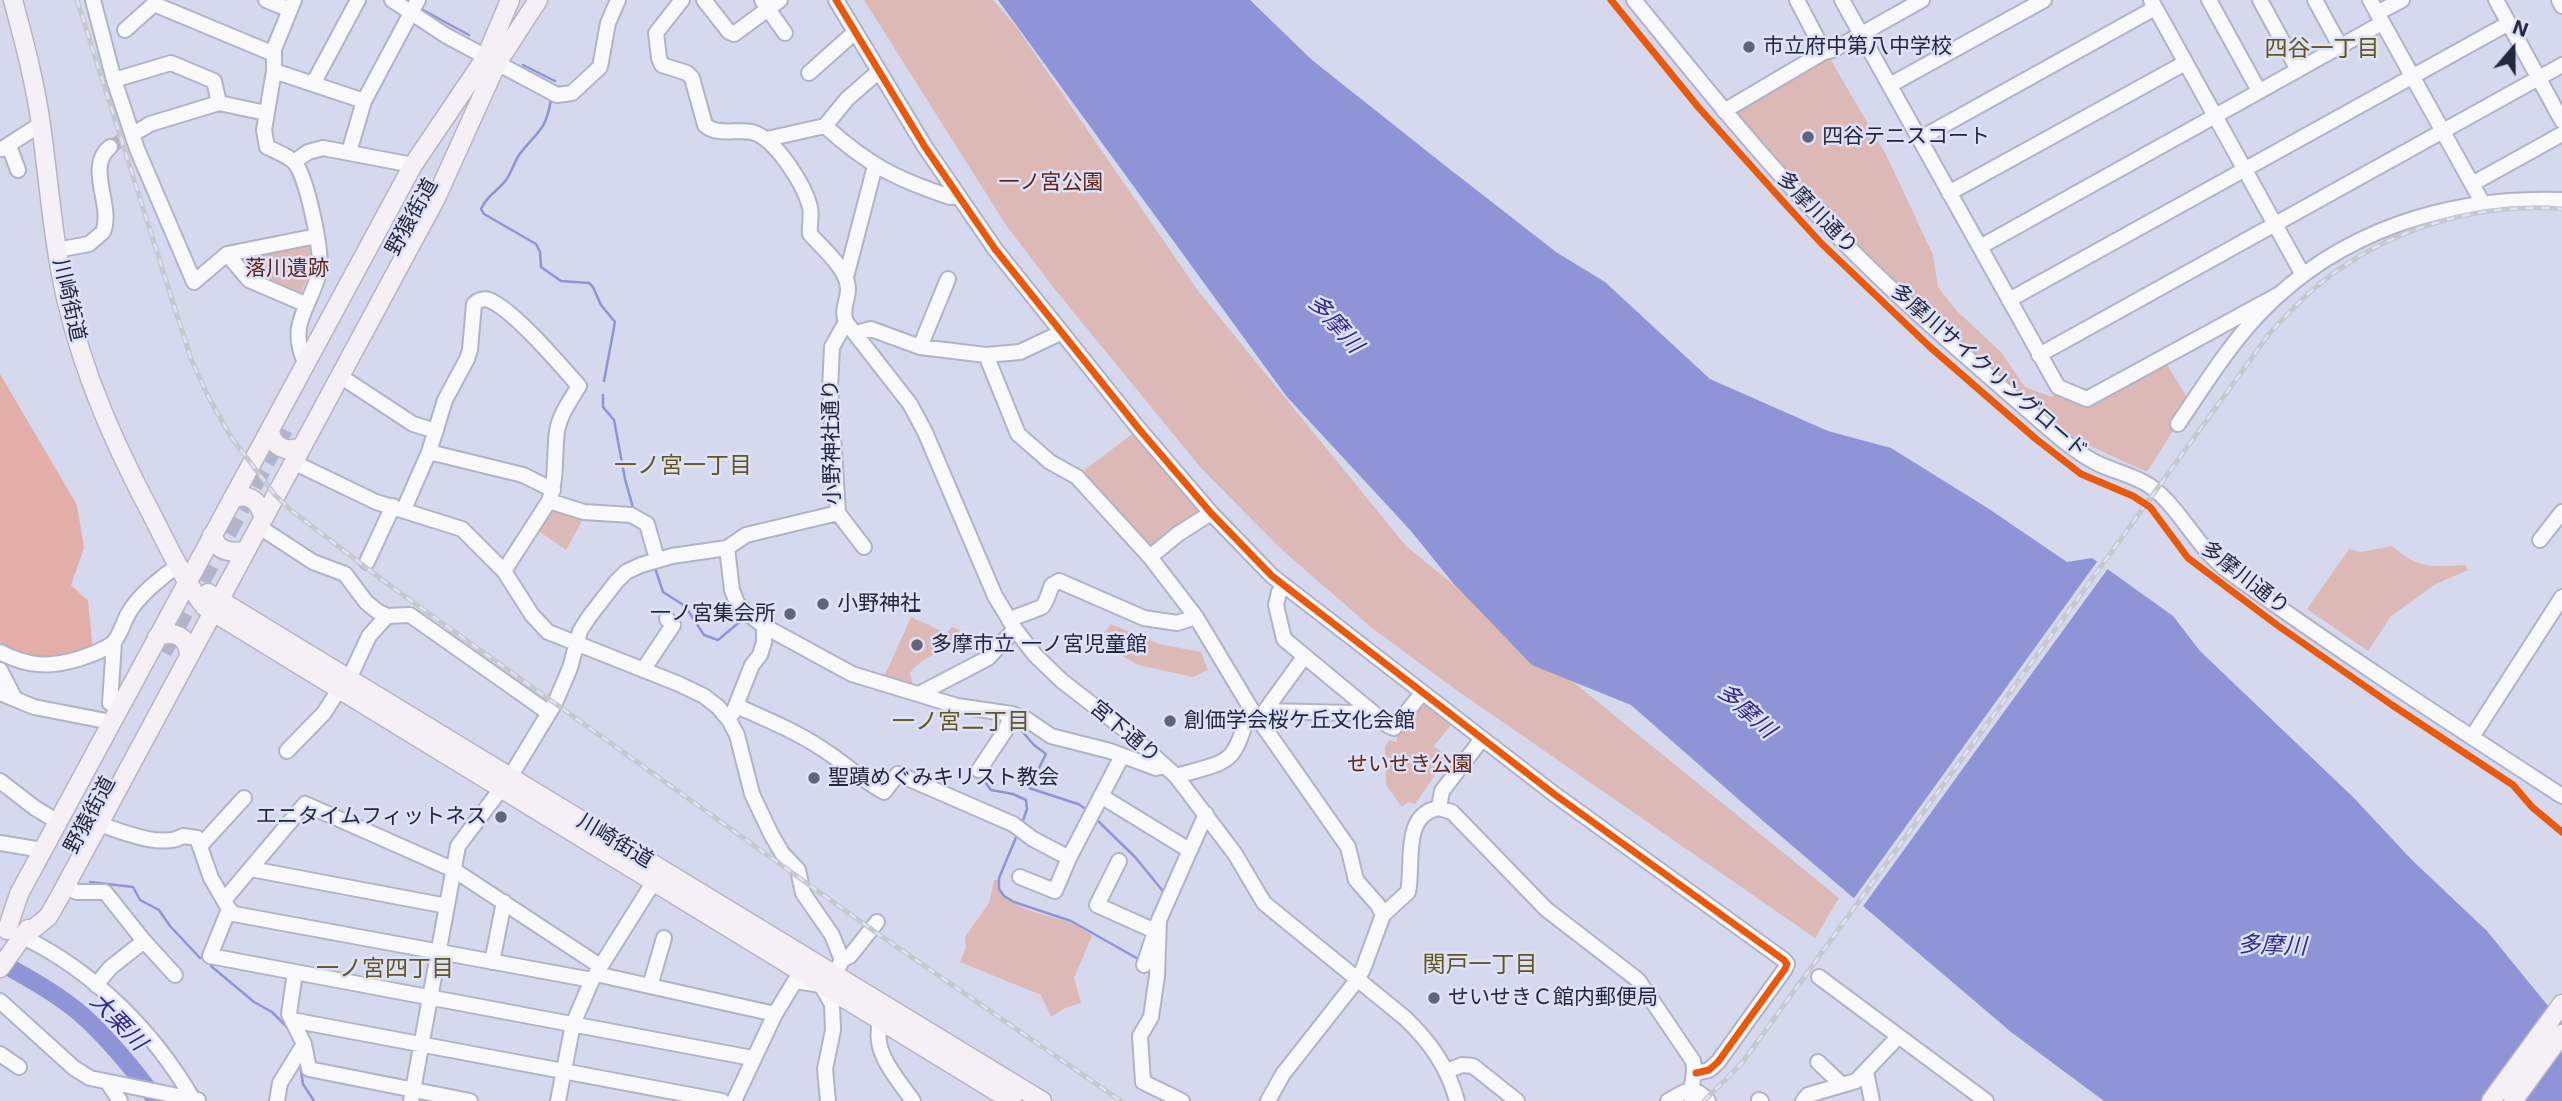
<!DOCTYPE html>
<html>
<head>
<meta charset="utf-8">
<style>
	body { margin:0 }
	#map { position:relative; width:2562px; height:1101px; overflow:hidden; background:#d6d9ed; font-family:Inter,sans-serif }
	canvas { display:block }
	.north { position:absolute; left:2478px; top:14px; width:70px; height:70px; -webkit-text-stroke:5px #dde1f9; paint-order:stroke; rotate:20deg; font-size:19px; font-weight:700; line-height:28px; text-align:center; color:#23263c }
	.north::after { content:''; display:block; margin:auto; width:24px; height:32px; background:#23263c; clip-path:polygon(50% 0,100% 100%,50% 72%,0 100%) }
</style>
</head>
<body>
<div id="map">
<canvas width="2562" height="1101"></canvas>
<div class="north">N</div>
</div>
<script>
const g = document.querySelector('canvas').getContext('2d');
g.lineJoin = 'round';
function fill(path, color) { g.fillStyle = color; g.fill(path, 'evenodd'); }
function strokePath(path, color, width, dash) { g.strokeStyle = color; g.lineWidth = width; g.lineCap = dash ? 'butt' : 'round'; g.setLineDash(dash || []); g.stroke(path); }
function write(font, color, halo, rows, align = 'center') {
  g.font = font + ' Inter,"Noto Sans JP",sans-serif'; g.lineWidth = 5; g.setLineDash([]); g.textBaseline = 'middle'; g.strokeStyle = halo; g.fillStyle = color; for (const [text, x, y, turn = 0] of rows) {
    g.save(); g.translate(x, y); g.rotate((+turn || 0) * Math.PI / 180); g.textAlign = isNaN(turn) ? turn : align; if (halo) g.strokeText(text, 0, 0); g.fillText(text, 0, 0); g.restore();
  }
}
fill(new Path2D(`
	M864 0H993L1015 25 1199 292 1406 546 1839 898 1815 938 1452 687 1372 628 1281 549 1201 468 1053 287 1006 225Z
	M1829 57 1885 153 1900 184 1933 255 1938 287 1957 311 2001 352 2025 387 2052 397 2059 392 2087 402 2166 363 2188 399 2175 420 2174 429 2147 472 2079 441 2045 414 1924 309 1831 220 1735 111 1774 91Z
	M312 240V268L298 299 250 276 234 256Z
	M1139 429 1205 510 1150 557 1079 474Z
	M560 508 585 516 566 550 537 530 549 511Z
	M2392 546C2417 569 2433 567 2465 565L2468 570 2436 584 2391 616 2368 651 2307 609 2349 549 2361 552Z
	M911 617 946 633 952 627 960 630C951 653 923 654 910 673L914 689 884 677Z
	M1111 624 1159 644 1201 652 1208 670 1193 677 1138 665 1098 642Z
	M1421 702 1451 725 1434 746 1451 760 1444 762 1415 804 1408 802 1402 807 1386 785 1385 747 1389 740 1397 742V735Z
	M994 880H998C997 908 1048 914 1068 922 1077 925 1085 931 1092 936L1074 978 1081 1003 1065 1008 1051 1017 1041 995 960 962 966 947 965 937 989 903Z`), '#dcb9b7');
fill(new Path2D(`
	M0 374 77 505 84 548 71 585 88 601 93 651C48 661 41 670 0 642Z`), '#e2aea7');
fill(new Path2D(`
	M998 0H1250L1312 60 1438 160 1556 252 1605 282 1710 379 1828 431 1891 448 1986 507 2067 562 2092 558 2173 616 2200 651 2354 798 2412 860 2487 931 2562 1023V1101H2104L2011 1032 1762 820 1631 705 1532 665 1453 583 1411 531 1287 397Z`), '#8e94d5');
fill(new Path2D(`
	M2099 559 2109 567 1861 909 1852 901Z`), '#d6d9ed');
strokePath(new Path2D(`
	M423 10 469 35
	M523 65 555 81
	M551 99C546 132 536 132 519 155 514 163 511 173 506 180 498 191 487 195 481 209L484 214 536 244 540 252 541 267 561 281 589 283 593 287 601 305 615 322 604 381
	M603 395V407L614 420 625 479 634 511
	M655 568 663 592 685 606 704 635 718 640 742 620
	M760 614 781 627
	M1014 722 1034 745 1046 754 1029 788 1078 804 1089 811
	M985 782 991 790 1013 794 1026 800 1027 809 1021 826
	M1095 818 1135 857 1162 890
	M1017 835 999 878V889L1004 896 1014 902 1071 921 1140 960
	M90 882 133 887 140 900 159 910 170 926 200 958
	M211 966 254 1002 272 1012 290 1030
	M300 1064 303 1084 314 1101`), '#8e94d5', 2.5);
strokePath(new Path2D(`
	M0 962C28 978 58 994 82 1015 110 1040 135 1071 157 1101`), '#8e94d5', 18);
strokePath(new Path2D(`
	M110 147 140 130`), '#b2b5ca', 14, [14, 7]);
strokePath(new Path2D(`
	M163 652 284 429`), '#b2b5ca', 18, [18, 9]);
const minor = new Path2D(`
	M93 0 114 80 137 149 194 282 227 254 317 236
	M266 0 290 10
	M294 0 274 49V71L264 130 267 147C275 151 289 156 295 163 307 178 323 253 319 272 311 307 286 324 306 364
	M392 0 445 35 486 57
	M682 0 656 33 659 58 662 65 687 73 692 78 705 125C717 136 737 129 752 132 775 138 804 184 810 207 812 215 809 225 810 234 822 248 848 269 848 289 848 301 841 309 846 322L910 404 925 432 995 596 1015 629 1035 655 1062 681 1124 729 1176 776 1235 854 1264 903 1405 1018C1430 1042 1448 1067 1457 1101
	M704 0 729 32 734 34 768 9 785 33
	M762 0 768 9 780 0
	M836 0 925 147 995 249 1139 429 1211 513 1272 576 1554 794 1784 960 1787 964 1785 969 1718 1062 1709 1070 1696 1073
	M1634 0C1696 76 1757 153 1825 223 1896 298 1976 365 2053 432 2068 445 2083 457 2101 465 2117 472 2135 476 2150 486 2179 506 2196 547 2228 571 2337 650 2450 723 2562 796
	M1797 0 1824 52
	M1842 0 2058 387 2087 399 2278 295
	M2151 0 2303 275
	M2209 0 2259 91
	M2260 0 2298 70
	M2315 0 2340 46
	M2370 0 2482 202
	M2496 0 2562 121
	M2559 0 2562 6
	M2377 13 2402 0
	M125 30 154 4 274 54
	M497 63 557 95 572 93 600 67 608 23 618 0
	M274 71 364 101
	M809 73 855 32
	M114 80 171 63 214 81 219 103
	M313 84 358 0
	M1890 85 2044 0
	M1724 111 1824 52 1833 50 1922 0
	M825 126 847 99 878 72
	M140 130 150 124 219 103 266 113
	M767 139 825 126C868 165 896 179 950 197H958
	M1919 139 2155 8
	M9 146 18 170
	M2 149 41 124
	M349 152 364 101 418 0
	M294 162 308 152 323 148 413 165
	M2472 184 2562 134
	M1949 193 2185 63
	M1980 247 2382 23
	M57 250 89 244 103 232C114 206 85 167 110 147
	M227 254 249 280 305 304
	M846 277 875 166
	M2009 300 2509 23
	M856 333 871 329 920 347 986 355 1020 352 1060 333
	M920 347 948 279
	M986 355 1018 434 1050 462 1077 477 1150 557 1196 617 1250 707 1348 847 1356 880 1378 905 1383 915
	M2039 355 2562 65
	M340 376 413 424 436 431
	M2178 424C2204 386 2229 345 2261 312 2340 230 2450 196 2562 200
	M429 452 523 475 553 490
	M293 462 376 502 462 529 504 571 532 615 548 632 679 684 704 696 718 707 729 720 737 735 752 794 771 834 782 853 798 870 803 893 832 935 842 960
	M549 501 584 512 631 515 647 524 657 559
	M404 509 429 452 445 400 467 359 470 350 474 304C478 300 484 298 489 300 513 309 561 366 579 386 570 401 560 414 557 431 554 454 557 479 549 501L504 571
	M838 513 830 389 832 347 846 322
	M838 513 864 547
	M258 526 313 562 345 574 366 602 377 611 387 616 410 615 549 713
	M2540 540 2562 512
	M727 548 732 590 737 603 747 613 764 626 852 674 957 706 1012 714 1026 719 1051 736 1110 751 1156 768 1165 766
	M1150 557 1178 534 1211 513
	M367 562 393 506
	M1284 586 1279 592 1276 605 1284 639 1389 726 1394 728 1422 693
	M1009 620C1016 616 1041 608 1042 607 1047 602 1049 591 1052 585L1059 581 1144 618 1177 623 1196 617
	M114 642 110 703 119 708
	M0 652C26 666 49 668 78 659 90 655 103 651 113 643 120 636 123 623 128 614 138 596 161 577 179 565
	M0 670 15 699
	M643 670 673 625 667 619
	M349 679 369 636 387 616
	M0 693 34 707 111 722
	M921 693 988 658 1015 629
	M737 706C766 719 795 731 821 748 843 762 861 779 884 792L898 774 1013 824 1033 839 1069 858 1122 756
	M1266 711 1355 713 1360 711 1364 706
	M733 713 752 665 760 655 764 642V626
	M1262 715 1304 657
	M2472 737 2562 597
	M287 751 324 713 338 691
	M979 770 1005 731 1012 714
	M1176 776C1234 760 1233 765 1250 707
	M0 781 35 808 58 822
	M1101 796 1189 850
	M1439 808 1442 791 1482 739
	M99 824C120 831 162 849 183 836L197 838 211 878 229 909 210 956 752 1058
	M0 843 42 850
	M201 845 244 798
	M1119 861 1097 905 1155 931
	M251 869 447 906
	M1020 877 1055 891 1069 858
	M65 887 77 892H105L144 941
	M225 899 305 804 454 870 600 966
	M229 909 234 914 592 980
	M1159 920 1157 976 1151 1017 1140 1036 1143 1082 1182 1101
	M23 937C94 971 155 1033 194 1101
	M492 962 504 902
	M1144 965 1159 920 1206 814
	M839 966 842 960 850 956 877 922
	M596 974 775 1014
	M1819 977 1986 1101
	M96 985 110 968 144 941 175 975
	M650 986 664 938
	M0 1001 74 1068 90 1078 198 1100
	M292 1020 722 1101
	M881 1021C870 1050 897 1078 913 1101
	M304 1044 309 1069 470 1101
	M0 1054 19 1067
	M1818 1062 1842 1085
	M1447 1071 1462 1065 1473 1066 1517 1101
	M1866 1072 1872 1101
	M108 1083 120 1101
	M1759 1100 1761 1101
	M277 1101 280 1083 304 1044 289 1014 295 972
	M411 1101 458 846 510 777 555 703 570 668 580 631 589 617 616 582 626 572 641 565 672 556 727 548 746 535 838 513
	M558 1101 573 1024 592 980 658 875
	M734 1101 775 1014 795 981 821 985 832 1004 833 1030 825 1069 828 1101
	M1268 1101 1283 1074 1357 980 1363 969 1383 915 1408 892C1414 866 1401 814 1439 808L1452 812 1546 909 1638 980 1693 1061C1697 1079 1688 1086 1692 1101
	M1668 1101C1687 1091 1692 1083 1708 1101
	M1803 1101 1808 1095 1856 1081 1898 1037`);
const major = new Path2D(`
	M13 0C24 41 35 82 41 125 49 183 53 241 66 298 84 376 115 445 152 515 168 546 183 580 205 607L1012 1101
	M270 430C272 447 286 453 301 447
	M232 499C248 492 260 501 263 517
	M212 535C217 551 230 553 244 551
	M208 593 1042 1101
	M157 637C174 630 188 636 189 655
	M7 930 19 894 413 165 486 57 510 0
	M23 937 48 917 59 898 436 198 497 63 538 0
	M0 968 28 929
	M2491 1101 2562 1004
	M2513 1101 2562 1034`);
strokePath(minor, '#b0b3c6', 18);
strokePath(major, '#bab2c3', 21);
strokePath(minor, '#f9f9fc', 14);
strokePath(major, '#f4f0f6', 18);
const rail = new Path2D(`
	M77 0 191 359 208 396 231 437 275 495 292 511 385 582 871 929 1121 1101
	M1704 1101 1742 1063 2269 334C2286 316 2303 297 2322 282 2388 229 2478 202 2562 209`);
strokePath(rail, '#c7c8ce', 5);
strokePath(rail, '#dde1f9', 2.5, [8]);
strokePath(new Path2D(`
	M836 0 925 147 995 249 1139 429 1211 513 1272 576 1554 794 1784 960 1787 964 1785 969 1718 1062 1709 1070 1696 1073
	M1611 0 1699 108 1788 207 1822 244 1930 347 2036 439 2081 474 2133 496 2150 507 2188 558 2277 625 2392 705 2513 785 2532 807 2562 832`), '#e8590c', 7);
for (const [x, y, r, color] of [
	[1749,47,7,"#62657a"],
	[1808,137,7,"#62657a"],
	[823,604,7,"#62657a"],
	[790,614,7,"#62657a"],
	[917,645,7,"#62657a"],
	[1170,721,7,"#62657a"],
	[814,778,7,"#62657a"],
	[501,817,7,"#62657a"],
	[1434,998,7,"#62657a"]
]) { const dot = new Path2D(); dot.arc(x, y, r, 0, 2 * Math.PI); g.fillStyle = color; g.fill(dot); strokePath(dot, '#dde1f9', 2.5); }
write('21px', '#23263c', '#dde1f9', [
	["市立府中第八中学校",1763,47],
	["四谷テニスコート",1822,137],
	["小野神社",837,604],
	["一ノ宮集会所",776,614,"right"],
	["多摩市立 一ノ宮児童館",931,645],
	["創価学会桜ケ丘文化会館",1184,721],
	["聖蹟めぐみキリスト教会",828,778],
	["エニタイムフィットネス",487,817,"right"],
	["せいせきＣ館内郵便局",1448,998]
], 'left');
write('21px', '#622512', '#dde1f9', [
	["一ノ宮公園",1051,183],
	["落川遺跡",287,269],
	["せいせき公園",1410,765]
]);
write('21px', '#23263c', '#dde1f9', [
	["多摩川通り",1817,213,46],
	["野猿街道",412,217,-61],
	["川崎街道",69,300,77],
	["多摩川サイクリングロード",1989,371,41],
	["小野神社通り",832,442,-91],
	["多摩川通り",2245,578,38],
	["宮下通り",1125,732,40],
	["野猿街道",90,815,-62],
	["川崎街道",615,841,31]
]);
write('23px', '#63561a', '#dde1f9', [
	["四谷一丁目",2322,49],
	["一ノ宮一丁目",683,466],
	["一ノ宮二丁目",961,722],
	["関戸一丁目",1480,965],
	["一ノ宮四丁目",385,969]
]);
write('italic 23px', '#2e288b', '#dde1f9', [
	["多摩川",1335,324,48],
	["多摩川",1746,711,42],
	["多摩川",2272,946,2],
	["大栗川",118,1022,46]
]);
</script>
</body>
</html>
